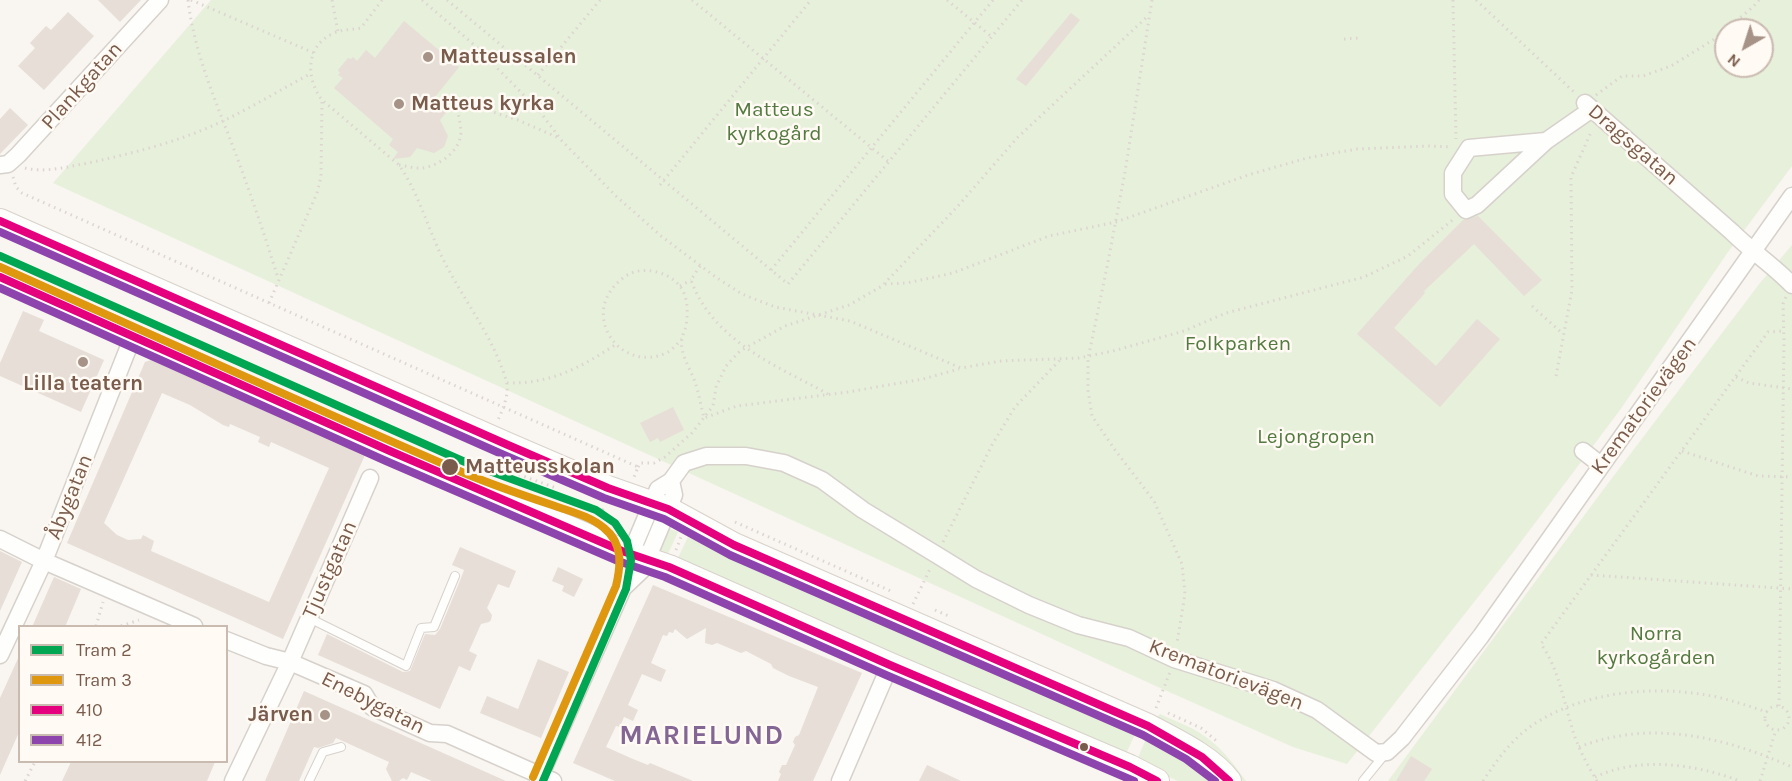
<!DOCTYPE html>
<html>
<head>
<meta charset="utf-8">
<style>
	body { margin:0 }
	#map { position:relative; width:1792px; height:781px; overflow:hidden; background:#f9f5f0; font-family:Karla,sans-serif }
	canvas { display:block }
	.legend { position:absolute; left:18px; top:625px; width:210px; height:138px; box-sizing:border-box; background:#fffaf3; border:2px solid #cabbb1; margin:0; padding:8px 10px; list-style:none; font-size:18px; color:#7a5c4d }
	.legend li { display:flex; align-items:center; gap:12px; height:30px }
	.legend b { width:30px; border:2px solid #cabbb1 }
	.north { position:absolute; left:1714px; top:18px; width:60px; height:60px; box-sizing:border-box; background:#fffaf3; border:2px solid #cabbb1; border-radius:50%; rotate:219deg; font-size:16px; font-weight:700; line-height:24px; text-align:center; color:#7a5c4d }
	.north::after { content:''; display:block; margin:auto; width:21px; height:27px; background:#a69286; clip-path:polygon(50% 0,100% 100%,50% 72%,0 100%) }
</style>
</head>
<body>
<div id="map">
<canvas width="1792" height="781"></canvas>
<ul class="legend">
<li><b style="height:8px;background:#00a651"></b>Tram 2</li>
<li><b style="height:8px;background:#de970f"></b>Tram 3</li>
<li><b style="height:8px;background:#e5007d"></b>410</li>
<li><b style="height:8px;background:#8e44ad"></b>412</li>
</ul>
<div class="north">N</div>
</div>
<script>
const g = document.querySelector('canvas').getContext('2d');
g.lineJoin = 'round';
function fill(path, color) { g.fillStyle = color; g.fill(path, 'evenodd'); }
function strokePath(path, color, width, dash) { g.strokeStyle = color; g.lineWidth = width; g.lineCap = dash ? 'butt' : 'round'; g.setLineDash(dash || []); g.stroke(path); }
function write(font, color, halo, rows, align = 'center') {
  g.font = font + ' Karla,sans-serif'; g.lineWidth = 5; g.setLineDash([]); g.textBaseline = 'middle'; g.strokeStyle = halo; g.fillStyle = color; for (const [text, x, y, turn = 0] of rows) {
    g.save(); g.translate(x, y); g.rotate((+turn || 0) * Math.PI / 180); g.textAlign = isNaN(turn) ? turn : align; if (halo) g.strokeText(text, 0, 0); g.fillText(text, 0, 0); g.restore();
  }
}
fill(new Path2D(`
	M211 0H1792V166L1728 252 1620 410 1511 555 1347 764 1293 747 1158 687 53 183ZM1726 30H1762V66H1726Z
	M1792 245V781H1388L1603 490 1760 283Z
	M668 528 678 532 667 556 659 552Z
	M688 537 1135 734 1125 756 677 560Z
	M1160 714C1177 722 1196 728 1211 741 1225 752 1236 767 1246 781H1241L1155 719Z
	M1146 739 1178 753 1216 781H1178L1136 762Z`), '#e7f0db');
fill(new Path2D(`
	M98 0H141L120 22Z
	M68 12 94 36 44 90 18 66 35 48 30 43 46 26 51 30Z
	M1071 13 1080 20 1026 86 1016 79Z
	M404 21 459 67 435 97 449 109 440 120 448 136 444 147 434 153 417 148 410 157 393 159 398 152 389 145 393 139 334 88 343 78 338 75 340 73 338 70 348 58 351 59 353 57 357 61 366 50 375 58Z
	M10 108 28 125 0 154V119Z
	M1478 216 1542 280 1524 296 1474 244 1424 291 1425 293 1394 328 1436 366 1477 319 1500 339 1440 407 1357 334 1420 263 1463 220Z
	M23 311 44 320 39 331 104 360 81 412 0 376V363Z
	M151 360 365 455 283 639 67 543 145 362ZM162 393 190 405 223 425 229 427 230 424 260 437 258 442 269 447 271 442 329 468 269 602 151 551 154 541 143 535 141 539 128 540 117 535 104 523Z
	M673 407 684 430 660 442 658 438 650 442 640 423Z
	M460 547 516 571 509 588 498 584 487 608 492 615 491 620 489 622 481 624 469 651 477 655 470 671 459 666 440 709 318 655 327 634 403 672 410 671 425 634 435 635 440 629 461 578 464 570 452 565Z
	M0 551 22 562 0 611Z
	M558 567 583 579 574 597 562 591 564 586 552 581Z
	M54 577 81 589 65 627H32Z
	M653 585 862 673 813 781H778L781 774 779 772 782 765H786L795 745 793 742 795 737 799 735 818 687 789 676 773 668 771 664 746 651 741 653 717 643 712 645 705 643 706 628 687 639 675 629 673 633 669 632 667 636 663 635 651 663 666 670 661 682 642 674 628 705 638 710 633 721 624 717 620 727 616 726 606 747 633 759 648 765 650 763 693 781H615L573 763Z
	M20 654V730L0 775V698Z
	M538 659 569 672 541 738 480 713 487 696 518 709Z
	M304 691 506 781H432L411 772 407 780 403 778 399 781H392L386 769 389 762 336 738 333 743 318 748 314 747 299 781H265Z
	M1411 756 1432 769 1424 781H1396Z
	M71 762H215L207 781H62Z
	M927 765 961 781H919Z`), '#e6ded7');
const service = new Path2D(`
	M309 618 406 666 421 628 434 627 455 576
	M309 781 323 752 341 747
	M1363 781 1385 754`);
const minor = new Path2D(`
	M1585 103 1732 232C1751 251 1774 266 1792 285
	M1546 141 1469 148 1453 173V194L1466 210 1477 205 1546 141 1592 109
	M0 165 8 164 18 155 160 0
	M1583 451 1601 465
	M0 539 44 561 194 626
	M623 588 643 569 674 495 671 481
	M226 640 266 656 290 662 364 694 372 707 430 733 447 734 553 781
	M0 655 44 561 133 336
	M233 781 290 662 370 478
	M538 781 623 588 631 553 658 489 671 481 684 463 706 456H746L784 463 822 480 863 510 937 555 976 579 1029 605 1078 625 1129 638 1174 659 1273 690 1317 710 1376 753 1387 752 1402 738 1481 636 1792 196
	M840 781 890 665`);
const secondary = new Path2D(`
	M0 221 508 445 608 488 668 509 734 545 1148 726C1174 740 1211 757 1229 781
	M0 277 390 451 622 551 669 567 890 665 1130 767 1157 781`);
strokePath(service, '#d7d1cb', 10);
strokePath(minor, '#d7d1cb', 19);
strokePath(secondary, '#d9d2cb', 26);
strokePath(new Path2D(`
	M188 0C194 51 214 97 232 144 249 189 264 233 278 278
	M191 0 314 53
	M332 0 338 32
	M382 0 361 28C351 30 341 29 332 34 305 47 306 79 322 100L399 165C420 195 429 233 446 265 466 303 494 339 506 380 510 393 503 409 498 420
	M422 0 472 43 511 82 541 113 562 141 616 196 661 236 717 278 742 294 775 307 850 321 961 368 1001 361 1079 358 1113 351 1184 331 1226 313 1364 277 1408 256 1455 218
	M447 0 788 284 1022 0
	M692 0 889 162
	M947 0 992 37
	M1152 0 1125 172 1107 267 1088 359V390L1092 416 1115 450 1154 501 1182 564 1185 594 1177 643
	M1453 0 1456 139
	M1476 0 1575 93
	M1344 39 1359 38
	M538 75 600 0
	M1596 95 1622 76H1643L1671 66 1713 40 1753 7 1759 0
	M455 98 461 102 518 120 559 138
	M399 165C407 166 416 169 423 168 440 165 461 151 461 131 460 120 457 109 455 98
	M25 168C45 173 67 167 88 163 134 153 182 141 225 120 254 106 282 89 310 74
	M13 177 16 187 22 193 638 467 634 477
	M660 185 811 0
	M700 266 691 280C708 328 753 355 796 377 807 383 818 388 829 395
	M771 270 993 0
	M885 284 907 283 953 273 1049 236 1116 222 1248 175 1307 158 1357 149 1427 146 1452 147
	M680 286 691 280
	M269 303 317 193 321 177 322 100
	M1532 306 1563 334
	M682 339C678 343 673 349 668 352 622 376 576 314 623 278 633 270 645 269 657 272 685 280 690 300 686 326 684 333 680 340 682 348 684 360 691 371 695 382 699 394 701 406 704 418L737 406 848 392 923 379 959 369
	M1556 376 1572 290 1571 177 1592 130
	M1736 377 1749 383 1792 389
	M507 383C550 384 580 368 615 345
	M1682 451 1758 476 1792 477
	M638 467 640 463H654L665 457 692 433 713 406 716 387 726 366 740 351 785 326 849 305 882 286 958 206 1017 138 1148 16
	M480 471 483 464 497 470 498 467 556 488
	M598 521 604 506
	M735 522 893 592
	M943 542 993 443 1015 407 1060 360
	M676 550 681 537
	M1591 575 1792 589
	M913 604 930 569
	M935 610 951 617
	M96 626 103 602
	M121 626 139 620
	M1765 718a12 12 0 1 1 24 0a12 12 0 1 1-24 0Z
	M1779 706 1784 341 1783 304 1786 297
	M1156 708 1170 672
	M1168 713 1201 728 1219 743
	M1579 747C1651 719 1724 737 1792 767
	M1595 777C1641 756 1694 764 1740 781
	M25 781 35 762
	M1483 781C1498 758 1515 735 1539 721 1585 693 1647 686 1700 694 1723 697 1745 705 1767 712
	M1597 781C1588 766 1578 748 1573 731 1564 703 1559 669 1541 644L1768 332 1784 331
	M1760 781 1776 730`), '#dcd5d0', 3, [1.5, 4.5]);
strokePath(service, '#fefefd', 8);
strokePath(minor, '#fefefd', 16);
strokePath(secondary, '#fefefd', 24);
strokePath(new Path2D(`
	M0 221 508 445 608 488 668 509 734 545 1148 726 1202 757 1229 781
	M0 277 390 451 622 551 669 567 890 665 1130 767 1157 781`), '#e5007d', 8);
strokePath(new Path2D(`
	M0 232 504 455 604 498 664 519 730 555 1143 735 1186 759 1215 781
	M0 288 386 461 618 561 665 577 886 675 1134 781`), '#8e44ad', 8);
strokePath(new Path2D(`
	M0 256 465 462 596 510 615 523 627 541 631 560 626 589 543 781`), '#00a651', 8);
strokePath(new Path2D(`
	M0 267C152 335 304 404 457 470 489 484 522 495 555 506 572 512 590 516 604 528 623 543 621 565 616 586L533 777`), '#de970f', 8);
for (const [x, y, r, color] of [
	[428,57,6,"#a69286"],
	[399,104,6,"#a69286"],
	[83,362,6,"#a69286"],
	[450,467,9,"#7a5c4d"],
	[325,715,6,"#a69286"],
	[1084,747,5,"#7a5c4d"]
]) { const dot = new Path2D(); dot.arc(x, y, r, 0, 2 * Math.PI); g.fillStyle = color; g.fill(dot); strokePath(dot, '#fffaf3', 2); }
write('bold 21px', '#7a5c4d', '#fffaf3', [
	["Matteussalen",440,57],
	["Matteus kyrka",411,104],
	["Lilla teatern",83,384,"center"],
	["Järven",313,715,"right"]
], 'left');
write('21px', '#7a5c4d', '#fffaf3', [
	["Plankgatan",82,86,-48],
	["Dragsgatan",1633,145,41],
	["Krematorievägen",1644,406,-54],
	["Åbygatan",70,497,-68],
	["Tjustgatan",330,570,-66],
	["Krematorievägen",1226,675,21],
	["Enebygatan",373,703,27]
]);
write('21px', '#537a41', '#fffaf3', [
	["Matteus",774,110],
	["kyrkogård",774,134],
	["Folkparken",1238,344],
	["Lejongropen",1316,437],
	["Norra",1656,634],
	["kyrkogården",1656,658]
]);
write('bold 21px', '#7a5c4d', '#fffaf3', [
	["Matteusskolan",465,467]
], 'left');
g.letterSpacing = '1.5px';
write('bold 27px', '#846695', '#fffaf3', [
	["MARIELUND",702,736]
]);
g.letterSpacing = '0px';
</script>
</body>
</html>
